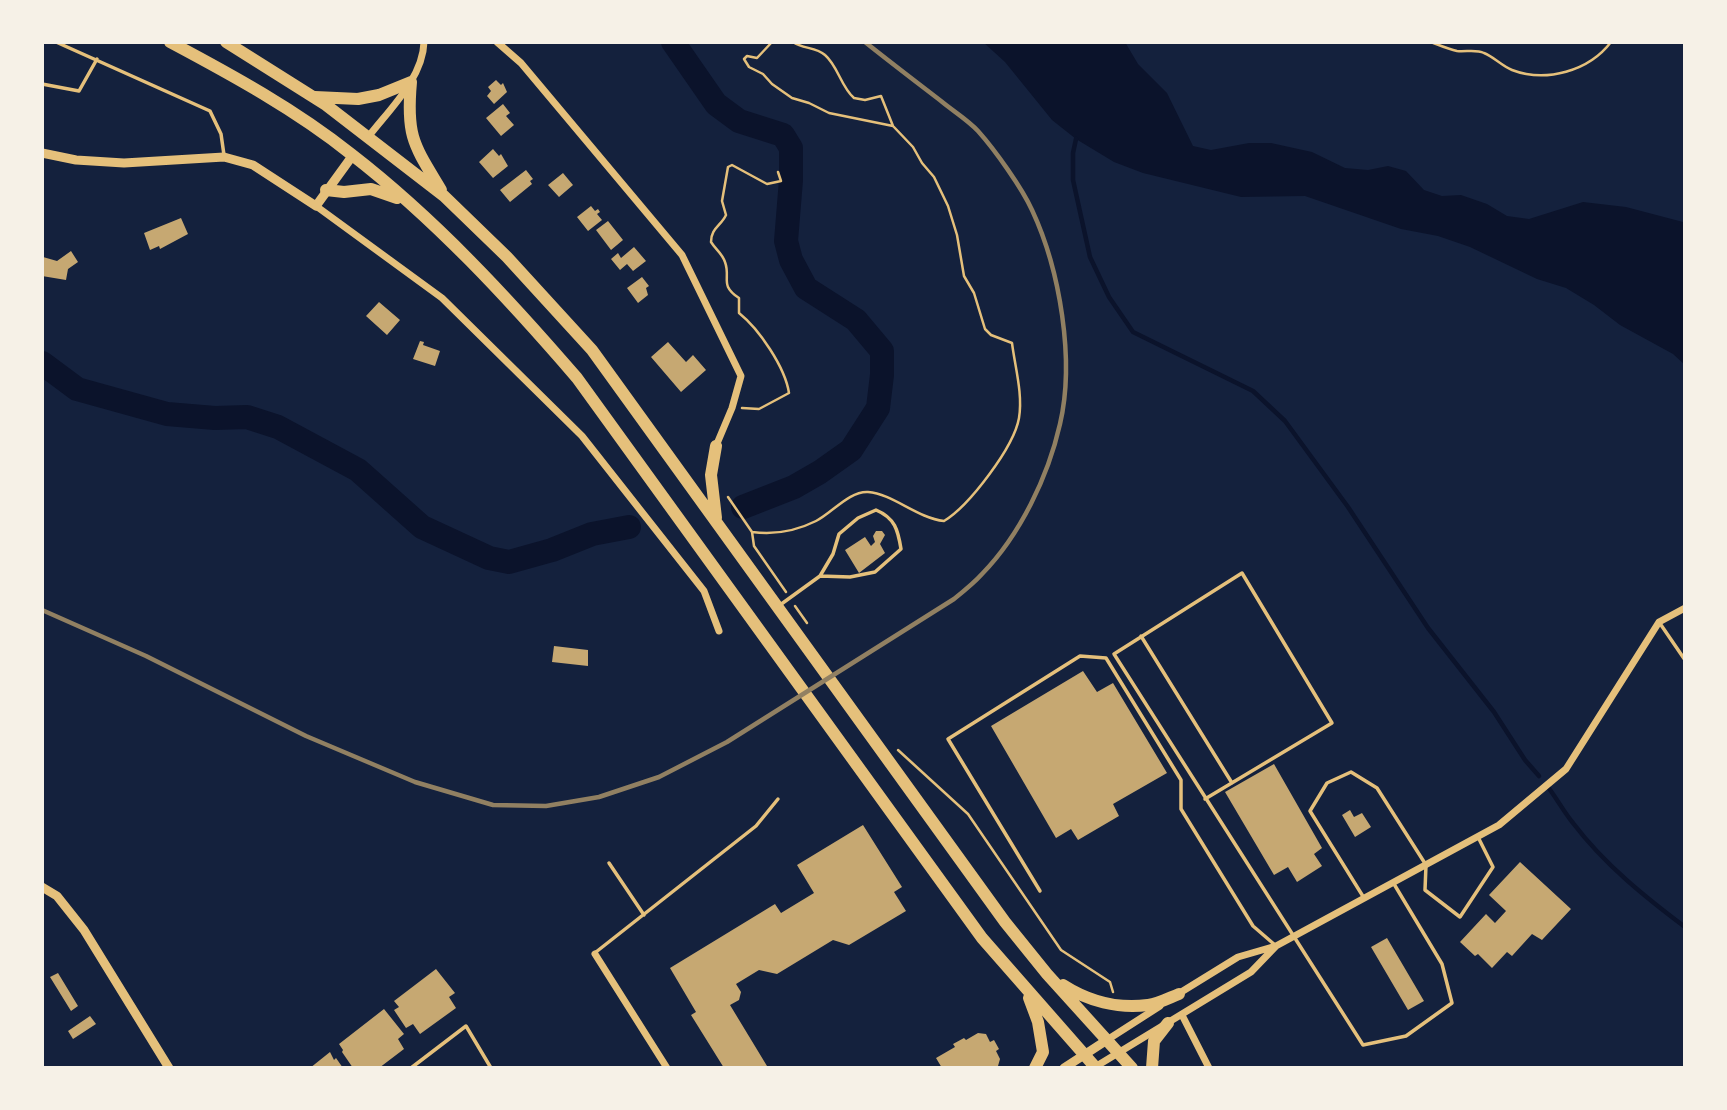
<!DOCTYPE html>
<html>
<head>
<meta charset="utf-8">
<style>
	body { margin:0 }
	#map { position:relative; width:1727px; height:1110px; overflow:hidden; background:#14213d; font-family:Barlow,sans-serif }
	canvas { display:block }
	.frame { position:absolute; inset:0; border:44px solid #f6f1e7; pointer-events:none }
</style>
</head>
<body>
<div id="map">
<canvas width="1727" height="1110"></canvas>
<div class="frame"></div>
</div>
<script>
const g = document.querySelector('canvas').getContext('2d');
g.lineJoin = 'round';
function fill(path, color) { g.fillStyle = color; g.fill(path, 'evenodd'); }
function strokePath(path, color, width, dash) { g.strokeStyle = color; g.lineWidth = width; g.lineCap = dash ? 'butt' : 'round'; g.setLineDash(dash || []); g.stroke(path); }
fill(new Path2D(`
	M983 42H1125L1138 64 1167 93 1193 146 1211 150 1249 143H1271L1312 152 1345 168 1368 170 1388 166 1406 171 1424 190 1442 196 1461 195 1487 204 1507 216 1529 219 1583 202 1626 207 1683 222 1685 223V365L1673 354 1620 325 1594 305 1566 288 1537 279 1470 247 1438 236 1401 229 1305 196 1241 197 1143 173 1114 162 1076 139 1052 120 1005 62Z`), '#0b132b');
strokePath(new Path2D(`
	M1076 139 1073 153V180L1090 257 1109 297 1133 332 1253 391 1285 421 1348 507 1428 628 1494 712 1525 760 1539 776
	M1548 787C1557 799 1564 812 1573 823 1604 864 1645 897 1685 927`), '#0b132b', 4.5);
strokePath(new Path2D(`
	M673 42 716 104 739 121 783 135 791 148V180L786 241 791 260 806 288 856 320 882 351V375L878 408 851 450 820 472 794 487 743 507
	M42 363 77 389 167 414 215 418 247 417 278 427 358 470 422 527 489 558 509 562 552 550 592 534 629 527`), '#0b132b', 24);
fill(new Path2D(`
	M496 80 501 85 503 83 507 92 494 104 487 96 491 91 488 87Z
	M503 104 510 113 506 116 514 125 501 136 486 118Z
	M493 149 499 156 501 154 508 166 493 178 479 162Z
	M526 170 533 179 530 181 532 184 510 202 500 190Z
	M563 173 573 185 559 197 548 185Z
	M591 206 595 211 598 209 600 212 597 214 602 220 588 231 577 217Z
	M181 218 188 234 160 249 159 246 150 250 144 233Z
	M608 221 623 240 611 250 596 230Z
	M634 247 646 261 633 271 627 264 620 270 611 259 618 253 621 258Z
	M71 251 78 262 68 269 66 280 42 276 43 257 57 261Z
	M642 277 649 286 646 288 648 295 638 303 627 288Z
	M379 302 400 320 387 335 366 316Z
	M420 341 424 342 423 345 440 351 435 366 413 359Z
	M668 342 686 362 693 355 706 370 681 392 651 357Z
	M876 531H882L885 535 880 544 885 553 859 573 845 550 865 537 871 546 875 542 873 536Z
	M554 646 588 650V666L552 662Z
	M1083 671 1097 692 1113 683 1167 773 1113 804 1119 816 1078 840 1071 829 1056 838 991 726Z
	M1274 764 1322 848 1314 854 1322 866 1297 882 1288 867 1274 875 1225 792Z
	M1350 810 1354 817 1362 813 1371 827 1355 837 1342 815Z
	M863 825 902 887 894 892 906 911 849 945 833 940 777 974 759 970 736 984 741 992 739 1000 730 1005 767 1066 724 1068 691 1015 696 1012 670 968 775 904 781 913 814 893 797 865Z
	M1520 862 1571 909 1542 940 1532 934 1512 956 1507 952 1492 968 1478 954 1475 956 1460 942 1486 914 1495 923 1506 911 1489 895Z
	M1387 938 1424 1001 1408 1010 1371 947Z
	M436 969 455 993 449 997 456 1008 420 1034 413 1024 406 1028 394 1010 399 1007 394 1001Z
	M58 973 78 1006 71 1011 50 977Z
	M384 1009 404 1034 398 1039 404 1049 379 1068 362 1066 353 1068 342 1052 343 1050 339 1044Z
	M90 1016 96 1024 73 1039 68 1031Z
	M978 1033 986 1034 990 1042 994 1040 999 1049 996 1051 1000 1059 998 1066 994 1068H942L936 1058 955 1047 953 1044 964 1038 966 1040Z
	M330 1052 334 1060 336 1058 343 1068H310Z`), '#c6a872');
strokePath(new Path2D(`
	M772 42 757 58 747 56 744 59 749 67 763 74 772 84 792 98 809 103 829 113 893 126
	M1431 42C1439 45 1448 49 1457 51 1466 52 1476 49 1484 53 1494 57 1502 66 1512 70 1546 83 1589 71 1611 42
	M742 408 759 409 789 393C785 367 759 329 739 313V298C719 285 731 278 725 262 722 253 716 250 711 242 711 228 721 226 726 215L722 201 728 167 732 165 767 184 781 181 778 172
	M728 497 752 532 754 546 786 592
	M752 532C774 535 796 531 816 521 832 513 849 491 868 492 893 494 917 518 944 521 969 506 1014 447 1019 418 1023 394 1015 367 1012 343L991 335 985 329 974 293 964 276 957 235 948 206 934 177 922 163 913 147 893 126 881 96 865 100 854 98C841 87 838 66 825 55 816 47 803 49 793 42
	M795 606 807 623
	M898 750 968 814 1061 950 1110 982 1113 992`), '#e5c07b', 2.5);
strokePath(new Path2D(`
	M56 42 210 111 221 134 224 155
	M42 84 79 91 97 59
	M780 605 820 576 850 577 875 572 901 549C898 530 895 518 876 510L858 518 839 534 833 554 820 576
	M1659 622 1685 660
	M1141 636 1232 783
	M1205 799 1332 723 1242 573 1114 654 1363 1045 1406 1036 1452 1003 1442 964 1394 884
	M609 863 644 915
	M1040 891 948 739 1080 656 1106 658 1181 780V809L1253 926 1275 945
	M1364 898 1310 811 1327 783 1351 772 1377 788 1426 865 1425 890 1460 917 1493 867 1478 837
	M596 952 756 826 778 799
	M411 1068 466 1026 491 1068`), '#e5c07b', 3.5);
strokePath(new Path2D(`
	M497 42 521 63 682 255 741 376 732 408 716 446
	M369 136C389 110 423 78 424 42
	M316 206 442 298 582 436 704 591 719 631
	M595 954 667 1068
	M1178 994 1238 957 1276 946 1499 825 1566 769 1659 622 1685 608
	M1182 1015 1209 1068
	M1107 1040 1160 1006
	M1095 1067 1251 972 1276 946`), '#e5c07b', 7);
strokePath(new Path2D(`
	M42 153 76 160 124 163 224 157 253 165 316 206 353 155
	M42 887 57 896 84 930 169 1068
	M1064 1068 1107 1040`), '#e5c07b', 9);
strokePath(new Path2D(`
	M170 42C232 75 296 110 351 154 435 219 508 298 577 378L982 938 1096 1068
	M226 42 326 105 444 196 507 257 592 350 1005 922 1047 974 1132 1068
	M315 97 358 99 379 95 411 82C406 137 414 145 441 190
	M326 190 344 192 371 189 397 198
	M716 446 711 475 716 518
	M1063 985C1088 1001 1118 1009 1148 1005 1158 1004 1169 998 1179 994
	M1029 998 1038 1022 1043 1052 1035 1068
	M1152 1068 1154 1041 1168 1023`), '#e5c07b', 12);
strokePath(new Path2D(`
	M42 610 146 656 306 736 415 782 493 805 546 806 599 797 659 777 727 742 954 599C964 591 974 583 982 574 1020 535 1048 477 1060 424 1075 360 1060 270 1032 210 1022 188 995 150 978 131 968 120 953 111 941 101 915 81 890 62 865 42`), '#918062', 4.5);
</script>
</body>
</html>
